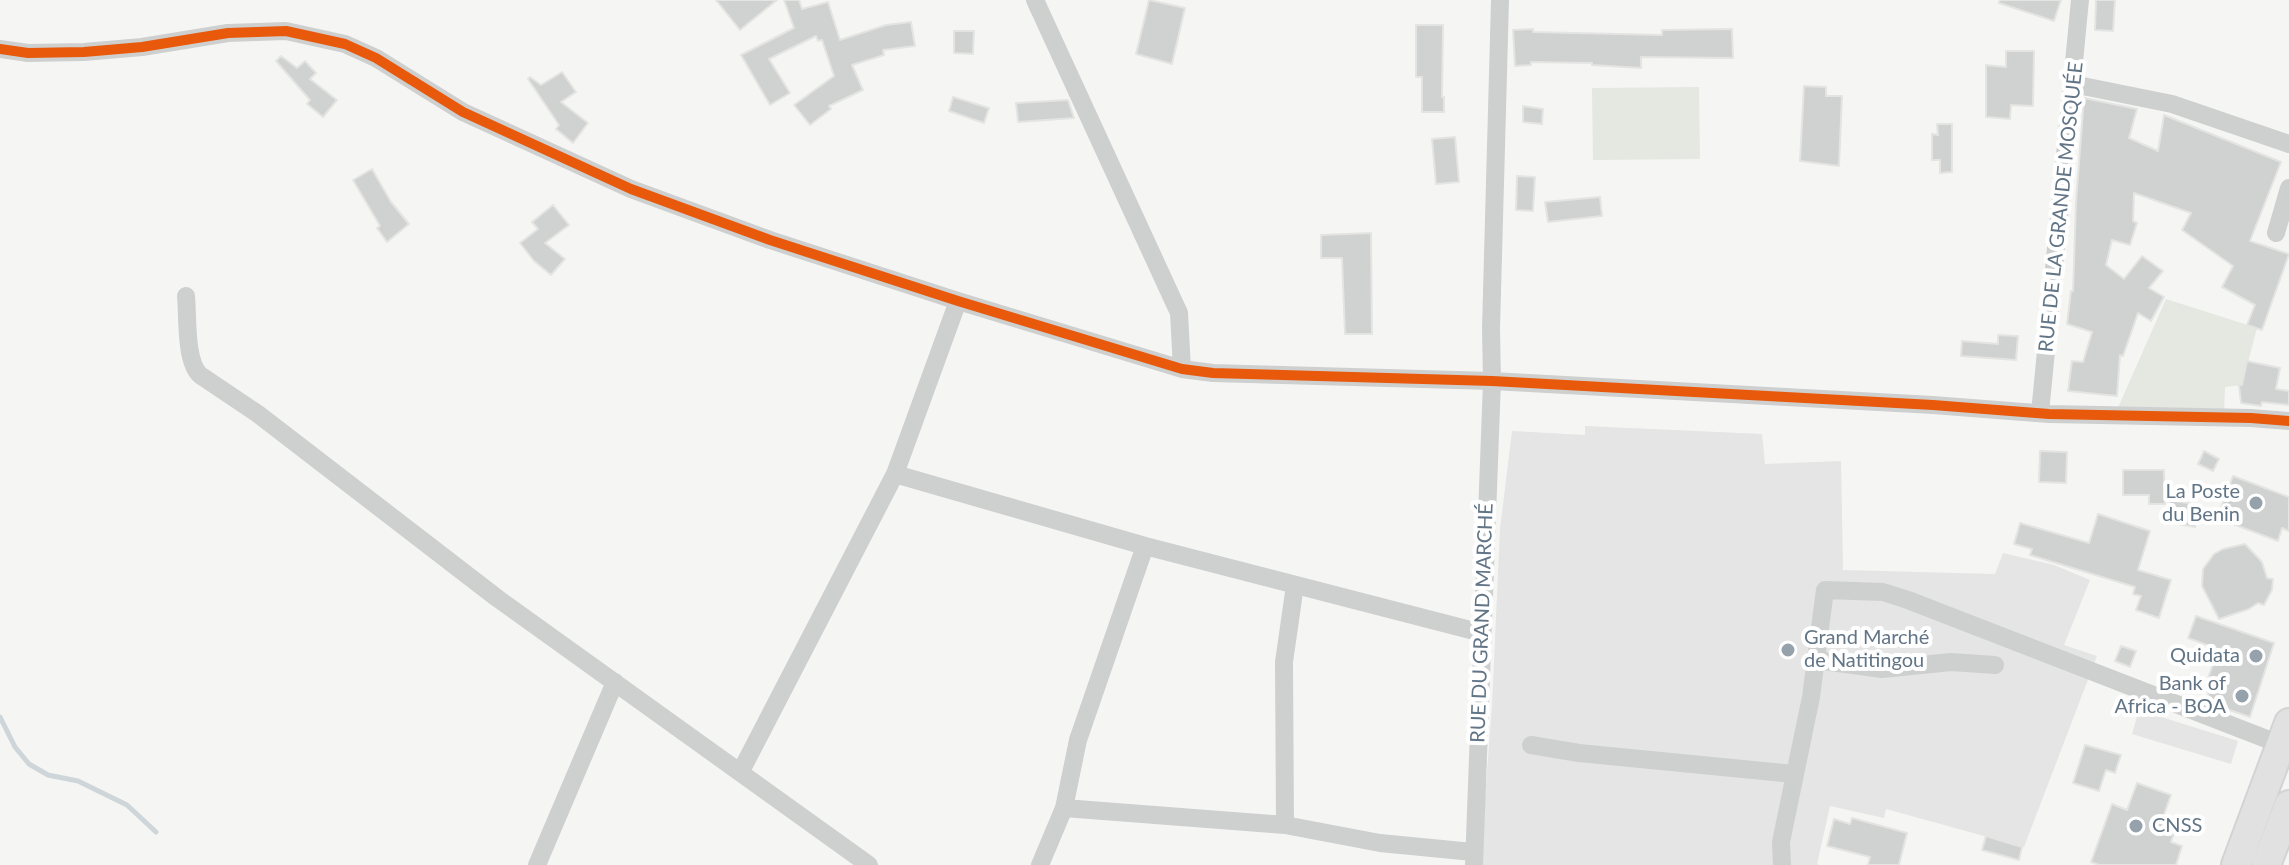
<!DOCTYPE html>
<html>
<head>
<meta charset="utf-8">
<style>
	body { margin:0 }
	canvas { display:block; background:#f5f5f3 }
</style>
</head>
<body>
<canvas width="2289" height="865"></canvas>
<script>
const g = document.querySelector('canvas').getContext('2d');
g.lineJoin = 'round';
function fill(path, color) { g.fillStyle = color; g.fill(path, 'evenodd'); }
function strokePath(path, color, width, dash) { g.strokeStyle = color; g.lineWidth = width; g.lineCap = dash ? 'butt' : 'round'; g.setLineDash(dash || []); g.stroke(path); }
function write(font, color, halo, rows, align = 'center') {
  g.font = font + ' Lato,sans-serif'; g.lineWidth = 8; g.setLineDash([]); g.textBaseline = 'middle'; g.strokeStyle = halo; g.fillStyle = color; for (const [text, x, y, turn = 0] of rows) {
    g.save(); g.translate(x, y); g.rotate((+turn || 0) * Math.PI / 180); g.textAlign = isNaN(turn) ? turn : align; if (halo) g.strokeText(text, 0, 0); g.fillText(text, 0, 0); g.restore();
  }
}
fill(new Path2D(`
	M1585 426 1762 434 1765 464 1841 461 1843 570 1995 574 2003 553 2054 565 2090 580 2064 645 2097 656 2024 847 1886 809 1884 818 1830 806 1817 864 1819 865H1483V825L1492 705 1500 529 1512 431 1585 435Z
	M2139 710 2238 741 2231 764 2132 734Z`), '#e4e5e4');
fill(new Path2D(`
	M1699 87 1700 159 1593 160 1592 88Z
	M2166 299 2257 328 2242 385 2225 387 2224 414 2117 410Z`), '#e4e8e1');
strokePath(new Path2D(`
	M0 717 15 747 29 764 48 775 78 781 127 805 156 832`), '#ced6d9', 5);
const building = new Path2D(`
	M716 0H777L740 30Z
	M784 0H799L802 9 828 2 840 40 886 25 911 22 915 46 883 50 884 55 852 65 863 90 829 106 831 109 810 125 794 105 834 76 822 40 818 41 816 36 769 59 790 93 770 105 741 55 794 28Z
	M1149 0 1185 8 1172 64 1136 54Z
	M2000 0H2061L2054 21 1999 3Z
	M2096 0H2115L2113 31 2095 30Z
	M1416 25H1443L1442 97H1444V112H1422V77H1416Z
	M1533 29V32L1662 35V30L1732 29 1733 58 1641 57V68L1592 65V63L1531 62V65L1515 66 1513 30Z
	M954 31H974L973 54 954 53Z
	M2006 51H2034L2033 106 2011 105 2010 119 1986 117V65L2006 67Z
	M281 56 297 68 305 61 316 73 310 79 337 100 323 117 307 104 310 100 276 61Z
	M562 72 576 92 561 102 588 123 573 143 556 129 559 125 528 79 530 77 541 85Z
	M1804 86 1826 87V96H1842L1839 166 1800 161Z
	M953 97 989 108 984 123 949 111Z
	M2084 98 2137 109 2129 138 2158 151 2164 115 2281 162 2250 241 2289 254 2262 330 2247 325 2255 305 2222 287 2233 266 2182 230 2191 213 2134 193 2133 221 2137 223 2130 245 2112 240 2106 265 2124 279 2142 256 2163 271 2149 288 2164 297 2151 321 2138 313 2123 356 2120 355 2117 396 2068 391 2072 361 2083 362 2092 332 2067 324 2071 291H2073L2076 202Z
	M1068 100 1074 118 1018 122 1016 103Z
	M1523 106 1543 109 1542 124 1523 122Z
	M1937 124H1952V172L1940 173V160H1932V134L1938 135Z
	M1455 137 1459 182 1436 184 1432 139Z
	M372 169 391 202 409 224 387 242 377 228 380 226 353 180Z
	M1517 176 1535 177 1533 211 1516 210Z
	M1600 197 1602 216 1548 222 1545 202Z
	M553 205 569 225 545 243 565 259 551 275 534 261 520 243 538 229 532 222Z
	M1371 233 1372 334H1345L1342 258H1321V235Z
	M1998 335 2018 336 2016 360 1961 356 1962 341 1998 344Z
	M2247 361 2280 368 2276 389 2289 391V405L2262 402 2261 406 2241 403 2239 385H2242Z
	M2040 451 2067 452 2066 483 2039 482Z
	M2204 451 2219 459 2213 471 2198 464Z
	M2123 470H2164L2165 504H2149V495H2123Z
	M2233 476 2289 497V531L2282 528 2278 541 2217 518Z
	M2170 500 2199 505 2195 527 2167 522Z
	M2098 514 2150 531 2138 570 2171 580 2159 618 2136 610 2141 596 2133 594 2135 587 2030 555 2032 549 2014 544 2020 523 2089 543Z
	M2245 544 2262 562 2267 578 2273 579 2272 590 2264 605 2258 603 2249 609 2219 619 2202 586 2203 569 2214 554 2223 549Z
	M2196 616 2274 643 2250 717 2206 702 2209 692 2204 690 2218 649 2188 638Z
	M2121 646 2136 651 2130 667 2115 661Z
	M2085 745 2121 755 2115 773 2106 770 2099 791 2073 783Z
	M2137 783 2171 795 2161 823 2176 828 2171 842 2182 846 2176 865H2099L2091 862 2112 804 2127 810Z
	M1852 818 1907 833 1899 865H1868L1870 857 1827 846 1834 819 1850 824Z
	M1986 836 2022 847 2019 860 1982 850Z`);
fill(building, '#d0d1d1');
strokePath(building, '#e4e4e3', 2);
const highway = new Path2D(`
	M2236 865 2289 723
	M2266 865 2289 805`);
strokePath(highway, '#d2d3d3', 32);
strokePath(new Path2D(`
	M1035 0 1179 313 1182 369
	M0 49 28 53 84 52 142 47 228 33 286 31 345 44 376 58 463 112 631 189 770 240 958 301 1182 369 1213 373 1492 381 1933 405 2049 414 2251 418 2289 421
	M2073 84 2172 104 2289 144
	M2276 233 2289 188
	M186 296C188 317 185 361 200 375L258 414 497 598 869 865
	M2040 413 2080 0
	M895 474 1145 546 1482 633
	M1816 660 1882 669 1951 662 1995 665
	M1531 745 1579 753 1794 774
	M741 771 895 474 958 301
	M1064 808 1078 740 1145 546
	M1285 825 1284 662 1295 585
	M537 865 615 682
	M1040 865 1064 808 1285 825 1380 843 1473 852
	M1474 865 1492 381 1491 329 1500 0
	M1782 865 1781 842 1811 697 1825 590 1883 592 1908 600 2282 745`), '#ced0d0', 18);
strokePath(highway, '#e1e1e2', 28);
strokePath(new Path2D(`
	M0 49 28 53 84 52 142 47 228 33 286 31 345 44 376 58 463 112 631 189 770 240 958 301 1182 369 1213 373 1492 381 1933 405 2049 414 2251 418 2289 421`), '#e8590c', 10);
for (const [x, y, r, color] of [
	[2256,503,8,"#95a2ac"],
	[1788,650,8,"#95a2ac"],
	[2256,656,8,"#95a2ac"],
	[2242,696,8,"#95a2ac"],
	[2136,826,8,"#95a2ac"]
]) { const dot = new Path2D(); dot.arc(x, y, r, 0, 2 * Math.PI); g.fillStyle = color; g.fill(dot); strokePath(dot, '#fff', 3); }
write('20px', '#627586', '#fff', [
	["RUE DE LA GRANDE MOSQUÉE",2061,207,-84],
	["RUE DU GRAND MARCHÉ",1482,623,-88]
]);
write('20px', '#627586', '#fff', [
	["La Poste",2240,492],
	["du Benin",2240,515],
	["Grand Marché",1804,638,"left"],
	["de Natitingou",1804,661,"left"],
	["Quidata",2240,656],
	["Bank of",2226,684],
	["Africa - BOA",2226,707],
	["CNSS",2152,826,"left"]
], 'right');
</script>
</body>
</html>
